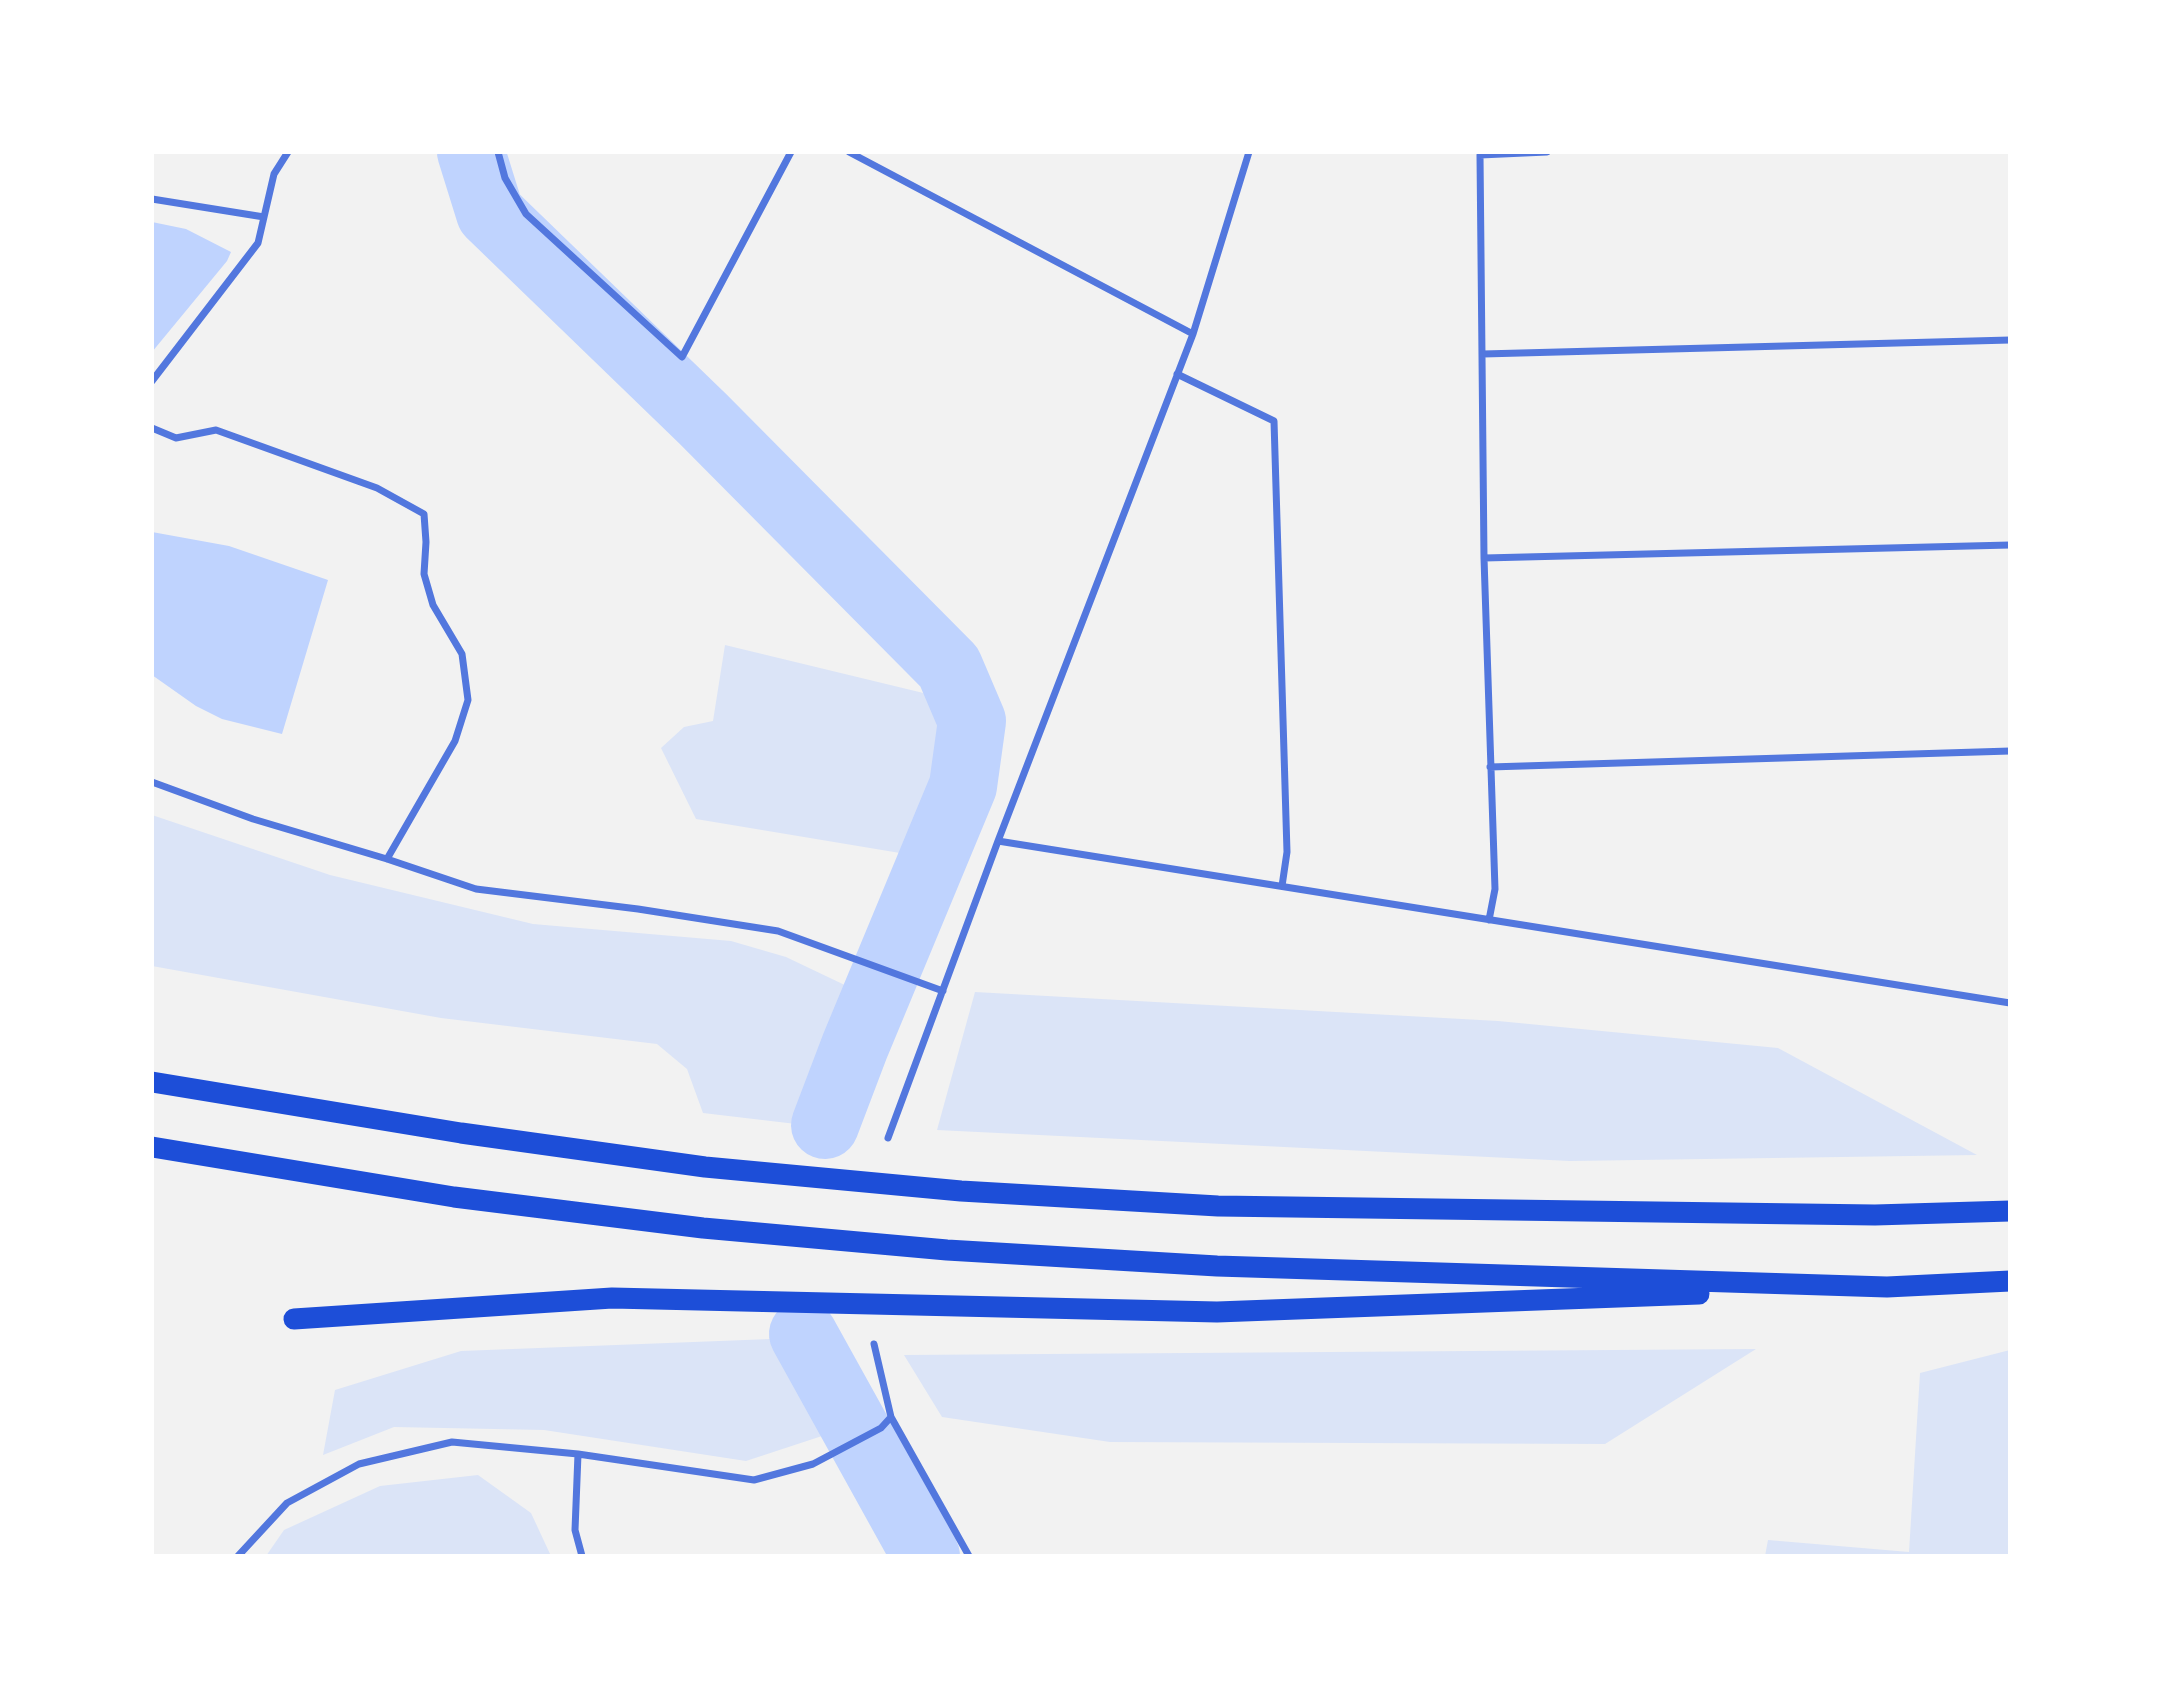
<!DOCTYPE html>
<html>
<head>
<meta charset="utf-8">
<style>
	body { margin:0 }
	#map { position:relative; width:2162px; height:1708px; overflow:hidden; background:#f2f2f2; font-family:Commissioner,sans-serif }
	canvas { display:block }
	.frame { position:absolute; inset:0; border:154px solid #fff; pointer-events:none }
</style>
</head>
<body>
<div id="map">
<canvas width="2162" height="1708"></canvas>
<div class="frame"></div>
</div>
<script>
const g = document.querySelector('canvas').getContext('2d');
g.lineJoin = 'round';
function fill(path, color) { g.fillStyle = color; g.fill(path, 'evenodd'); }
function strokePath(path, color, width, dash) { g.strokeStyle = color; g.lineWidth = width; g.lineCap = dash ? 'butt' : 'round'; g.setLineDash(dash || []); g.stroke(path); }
fill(new Path2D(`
	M725 645 944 698 957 740 944 787 918 856 696 819 661 748 684 727 713 721Z
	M152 815 330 875 533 924 731 941 786 957 851 988 813 1126 703 1113 687 1069 657 1044 441 1018 152 966Z
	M975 992 1498 1021 1778 1048 1977 1155 1570 1161 937 1130Z
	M771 1339 822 1436 746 1461 544 1430 394 1427 323 1455 335 1390 461 1351Z
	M1756 1349 1605 1444 1110 1442 942 1417 904 1355Z
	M2010 1350V1556H1765L1768 1540 1909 1552 1920 1373Z
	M478 1475 531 1513 551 1556H266L284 1530 380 1486Z`), '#dbe4f7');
fill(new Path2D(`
	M152 222 186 229 231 252 227 261 152 352Z
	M152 532 229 546 328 580 282 734 222 719 196 706 152 675Z`), '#bfd3fe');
strokePath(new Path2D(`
	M471 152 490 213 703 419 949 667 972 721 963 786 855 1046 825 1125
	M803 1334 926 1556`), '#bfd3fe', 68);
strokePath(new Path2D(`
	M498 152 505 178 526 214 682 357 791 152
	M849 152 1193 334
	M152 199 264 217
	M1483 354 2010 340
	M1177 374 1274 421 1287 852 1282 886
	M152 381 258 243 274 174 288 152
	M152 428 176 438 216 430 377 488 424 514 426 542 424 574 433 605 462 654 468 700 455 741 387 859
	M1484 558 2010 545
	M1490 767 2010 751
	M152 782 253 819 387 859 476 889 638 909 778 931 943 991
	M998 841 2010 1003
	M1489 920 1495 889 1484 558 1480 155 1547 152
	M888 1138 998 841 1193 334 1249 152
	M874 1344 891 1417 969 1556
	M238 1556 287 1503 359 1464 452 1442 578 1454
	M582 1556 575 1530 578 1454 754 1480 813 1464 881 1428 891 1417`), '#5277de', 7);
strokePath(new Path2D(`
	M152 1082 461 1133 705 1167 961 1191 1218 1206 1875 1215 2010 1211
	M152 1147 454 1197 703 1228 947 1250 1217 1266 1887 1287 2010 1281
	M294 1319 612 1298 1217 1312 1699 1294`), '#1d4ed8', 21);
</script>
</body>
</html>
